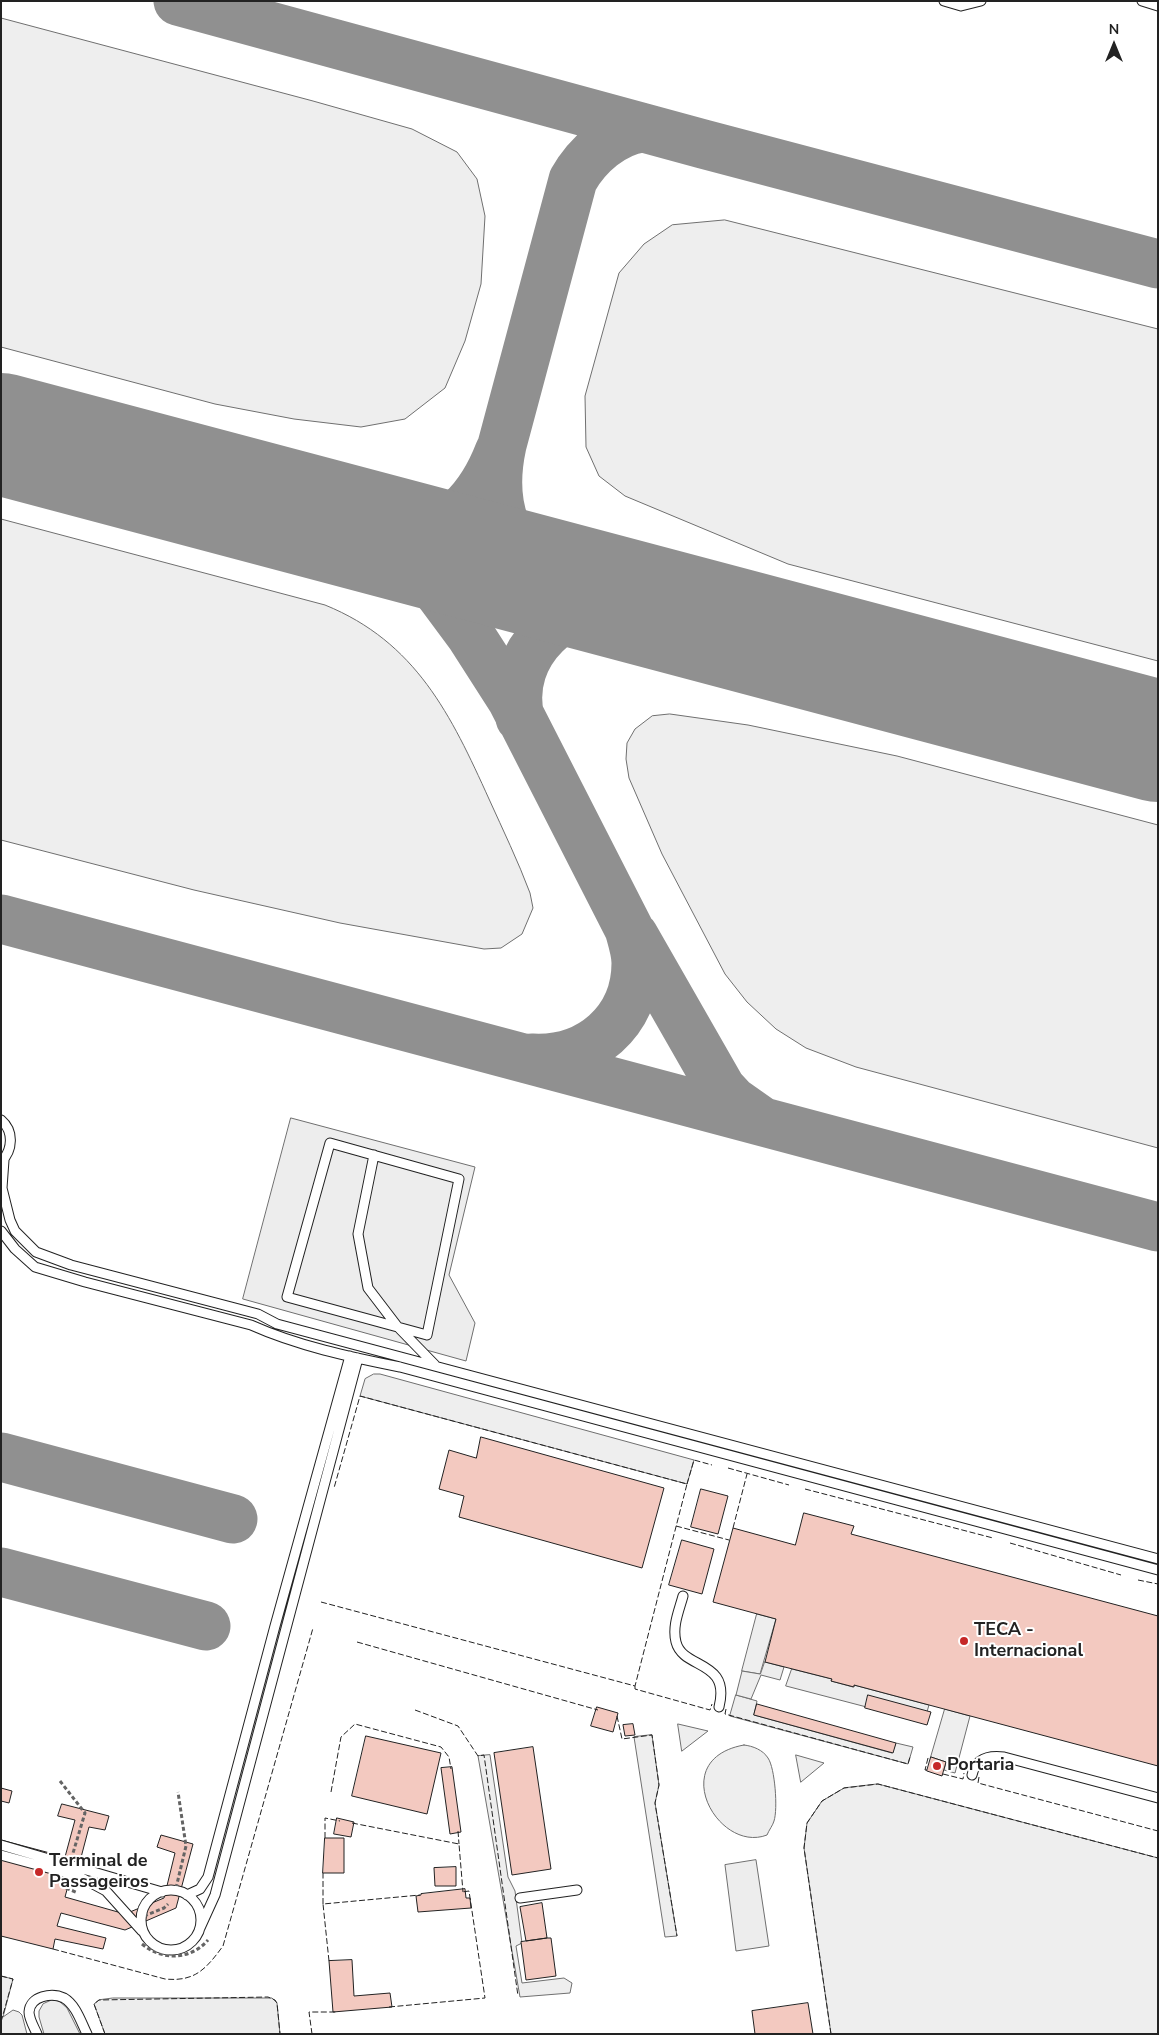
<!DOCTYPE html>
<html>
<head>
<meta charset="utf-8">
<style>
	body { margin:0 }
	#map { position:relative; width:1159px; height:2035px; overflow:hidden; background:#fff; font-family:"Nunito Sans",sans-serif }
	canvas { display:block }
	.frame { position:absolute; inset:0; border:2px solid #222; pointer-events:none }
	.north { position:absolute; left:1089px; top:20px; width:50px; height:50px; -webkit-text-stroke:4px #fff; paint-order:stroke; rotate:0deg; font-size:14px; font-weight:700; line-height:20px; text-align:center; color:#222 }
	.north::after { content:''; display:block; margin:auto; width:18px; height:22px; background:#222; clip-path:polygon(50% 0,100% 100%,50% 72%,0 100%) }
</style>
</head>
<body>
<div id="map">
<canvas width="1159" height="2035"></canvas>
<div class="frame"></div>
<div class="north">N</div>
</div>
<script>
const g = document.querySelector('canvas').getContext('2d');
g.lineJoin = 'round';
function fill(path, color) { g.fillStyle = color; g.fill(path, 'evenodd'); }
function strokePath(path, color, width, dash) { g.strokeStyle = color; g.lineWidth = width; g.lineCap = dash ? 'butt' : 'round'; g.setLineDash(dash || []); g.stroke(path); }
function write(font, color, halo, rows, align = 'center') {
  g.font = font + ' "Nunito Sans",sans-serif'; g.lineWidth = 4; g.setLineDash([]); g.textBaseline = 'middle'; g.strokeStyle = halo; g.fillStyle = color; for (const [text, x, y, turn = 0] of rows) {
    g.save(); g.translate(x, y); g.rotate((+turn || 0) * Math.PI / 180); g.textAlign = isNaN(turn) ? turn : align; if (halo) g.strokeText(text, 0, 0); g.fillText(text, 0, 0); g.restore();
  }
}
const green = new Path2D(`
	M1 18 313 101 412 129 457 152 477 179 485 216 481 284 465 341 445 388 405 419 361 427 294 419 215 404 1 347Z
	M725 220 1158 329V661L788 564 625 496 599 476 586 447 585 396 619 273 644 244 672 225Z
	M1 519 325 605C416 642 451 715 489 799 503 830 518 861 530 893L533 908 522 934 501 948 484 949 340 923 194 890 1 840Z
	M670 714 748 725 897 756 1158 825V1148L856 1067 806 1048 776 1029 747 1002 725 974 662 854 629 778 626 759 627 743 635 729 652 716Z
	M374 1374H380L694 1460 687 1484 360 1396 365 1379Z
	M757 1614 776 1619 760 1674 742 1671Z
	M736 1695 757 1701 754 1715 892 1753 896 1743 913 1747 908 1764 730 1716Z
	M945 1709 970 1716 955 1773 944 1770 946 1762 931 1757Z
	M678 1724 708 1731 682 1751Z
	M652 1735 659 1785 655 1803 677 1936 665 1937 634 1737Z
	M744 1745C753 1746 763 1750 768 1758 775 1768 778 1809 774 1821 773 1825 769 1830 767 1835 718 1854 665 1759 744 1745Z
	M490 1755 508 1877 515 1891 522 1943 516 1946 522 1983 564 1978 572 1983 570 1993 520 1997 478 1756Z
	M796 1755 824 1763 801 1782Z
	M878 1784 1158 1858V2034H831L804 1848 807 1823 822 1801 844 1788Z`);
fill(green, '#eee');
strokePath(green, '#6f6f6f', 1);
const parking = new Path2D(`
	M291 1118 475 1167 449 1275 475 1323 466 1361 243 1299Z
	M765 1662 784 1667 780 1680 761 1675 751 1699 736 1695 742 1671 760 1674Z
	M792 1669 832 1679 831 1681 853 1687 854 1685 929 1705 924 1722 786 1686Z
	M756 1860 769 1946 736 1951 725 1865Z
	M1 1976 13 1979 3 2017 13 2010 19 2012 22 2015 27 2034H1Z
	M113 1998H272L277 2003 280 2034H105L94 2004 99 2000Z
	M52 2000 59 2001 67 2008 80 2034H44L39 2017V2011L43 2004Z`);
fill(parking, '#ededed');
strokePath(parking, '#6f6f6f', 1);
strokePath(new Path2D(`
	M178 1 703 144 1158 264
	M642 128C613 132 587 155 573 180L502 445C490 500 502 555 559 580 568 584 579 586 588 589 608 594 628 600 647 606
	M368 532 404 556 425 574 471 636 512 700 629 929C632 940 636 952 636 963 636 1022 589 1061 532 1058
	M368 532C378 533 388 536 398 536 450 536 482 496 499 452
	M520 718C505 652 566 598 628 604
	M1 919 1158 1227
	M634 936 721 1088 733 1101 760 1120
	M1 1457 233 1519
	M1 1572 206 1626`), '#909090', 49);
strokePath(new Path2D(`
	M1 434 1158 741`), '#909090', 122);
const building = new Path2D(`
	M481 1437 664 1488 642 1568 459 1517 464 1496 439 1489 449 1450 476 1458Z
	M701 1489 728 1496 718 1534 691 1527Z
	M804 1513 854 1526 851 1534 1158 1616V1766L854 1685V1687L831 1681 832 1679 765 1662 776 1619 713 1602 733 1528 795 1545Z
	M682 1540 714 1549 702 1594 669 1585Z
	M868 1695 931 1712 927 1725 865 1708Z
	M757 1704 896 1743 893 1753 754 1715Z
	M597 1707 618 1713 613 1732 591 1726Z
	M633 1724 635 1735 625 1736 623 1725Z
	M366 1736 441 1753 427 1814 352 1796Z
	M533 1747 551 1869 512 1875 494 1753Z
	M931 1757 946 1762 942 1776 927 1771Z
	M452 1767 461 1832 450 1834 441 1768Z
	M1 1788 12 1791 9 1803 1 1801Z
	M62 1804 109 1816 105 1830 89 1827 73 1888 68 1886 65 1897 125 1914 164 1898 175 1853 157 1847 161 1835 193 1844 176 1908 125 1930 61 1913 57 1926 106 1938 103 1949 55 1939 53 1949 1 1936V1840L65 1857 75 1820 58 1816Z
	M337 1818 354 1822 351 1837 334 1834Z
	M325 1838H344V1873H323Z
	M456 1867V1886H435L434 1868Z
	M465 1889 466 1898H470L471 1908 418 1912 416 1896 421 1895V1894Z
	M542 1903 547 1938 526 1941 520 1907Z
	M547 1938H551L556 1976 526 1980 521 1942Z
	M352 1960 354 1996 390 1993 392 2007 333 2012 329 1961Z
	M808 2003 813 2034H755L752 2011Z`);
fill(building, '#f3c9c0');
strokePath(building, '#222', 1);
const service = new Path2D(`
	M944 1 961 6 981 1
	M1142 1 1158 6
	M1 1120C14 1131 13 1150 1 1162
	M330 1143 459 1179 427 1335 287 1297Z
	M374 1155 358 1234 368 1288 397 1326 435 1365
	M4 1160 2 1188 10 1220 15 1231 36 1252 71 1265 258 1314 277 1324 1158 1559
	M1 1231 15 1249 35 1267 85 1282 251 1325C298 1346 350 1357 400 1367L1158 1570
	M683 1596C679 1611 672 1626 676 1642 683 1670 731 1659 719 1707
	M972 1775C976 1758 988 1755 1004 1757L1158 1798
	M1 1845 162 1892
	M1 1855 78 1876 106 1891 142 1931
	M141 1920a30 30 0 1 1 60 0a30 30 0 1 1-60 0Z
	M187 1895 200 1889 208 1877 275 1626 350 1356
	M520 1898 577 1890
	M200 1928 215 1895 358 1358
	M37 2034C34 2027 29 2019 29 2012 30 1996 52 1992 64 1998 76 2005 81 2022 87 2034`);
strokePath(service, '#222', 11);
strokePath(new Path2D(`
	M60 1781 85 1813 73 1853
	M66 1888 78 1893
	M176 1888 186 1846 178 1792
	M144 1916 164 1908 168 1904
	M142 1944C162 1961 191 1960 208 1940`), '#646464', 3, [4, 2.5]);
strokePath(service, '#fff', 9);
strokePath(new Path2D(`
	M728 1468 789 1485
	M687 1484 694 1460 712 1465
	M805 1489 993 1538
	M676 1526 729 1540
	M733 1528 747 1474
	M1010 1543 1121 1575
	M1138 1580 1158 1584
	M321 1602 635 1686 687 1484 360 1396 334 1488
	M357 1642 598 1710
	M635 1686V1689L710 1710 712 1704
	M726 1709 725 1714 908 1764 910 1757
	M415 1710 458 1726 478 1756 484 1755 518 1996
	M617 1716 622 1739 652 1735 659 1785 655 1803 677 1936
	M927 1770H925L928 1758 931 1759
	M943 1774 963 1779 964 1773
	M979 1777 978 1783 1158 1831
	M331 1792 341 1737 355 1724 441 1747 449 1757 451 1769
	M352 1823 459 1844 463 1892
	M458 1831 459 1844
	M325 1838V1818L340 1821
	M323 1904V1873
	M53 1949 165 1979C195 1982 206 1969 223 1946L313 1628
	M329 1961 323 1904 420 1895
	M1 1976 13 1979 1 2022
	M389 2007 485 1998 469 1891 462 1892
	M105 2034 94 2004 99 2000 268 1997 275 2000 277 2003 280 2034
	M312 2034 309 2012H337
	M831 2034 804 1848 807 1823 822 1801 844 1788 878 1784 1158 1858`), '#222', 1, [6, 2.5]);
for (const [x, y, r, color] of [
	[964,1641,5,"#c62828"],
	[937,1766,5,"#c62828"],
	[39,1872,5,"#c62828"]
]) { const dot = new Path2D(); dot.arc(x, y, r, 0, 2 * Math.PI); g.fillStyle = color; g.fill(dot); strokePath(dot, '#fff', 2); }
write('bold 18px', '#222', '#fff', [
	["TECA -",974,1631],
	["Internacional",974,1652],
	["Portaria",947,1766],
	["Terminal de",49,1862],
	["Passageiros",49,1883]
], 'left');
</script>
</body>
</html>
